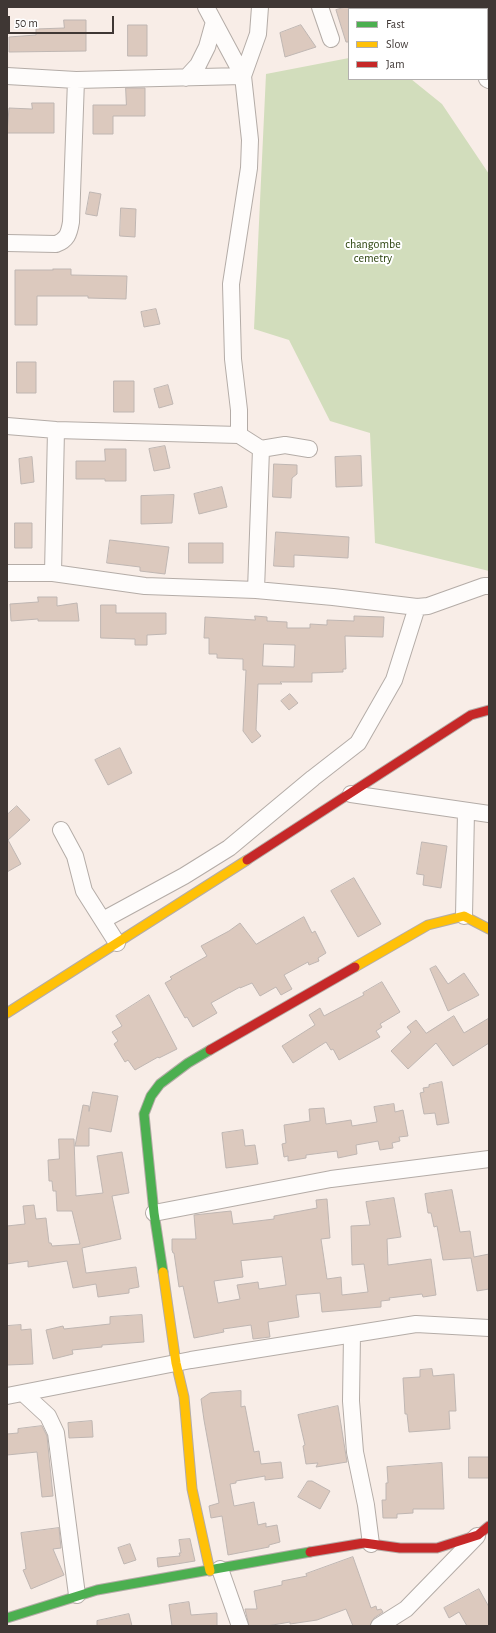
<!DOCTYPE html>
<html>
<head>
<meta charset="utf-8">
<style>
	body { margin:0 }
	#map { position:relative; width:496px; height:1633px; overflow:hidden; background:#f8ede7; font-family:"Alegreya Sans",sans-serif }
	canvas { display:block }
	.frame { position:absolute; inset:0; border:8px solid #3f3734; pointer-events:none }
	.legend { position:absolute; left:348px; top:8px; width:140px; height:72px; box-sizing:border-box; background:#fff; border:1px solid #b2afae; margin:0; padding:5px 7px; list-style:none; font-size:12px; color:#3f3734 }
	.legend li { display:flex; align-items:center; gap:8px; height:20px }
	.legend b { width:20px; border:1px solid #b2afae }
	.scale { position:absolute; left:8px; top:16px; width:106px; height:18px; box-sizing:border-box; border:2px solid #3f3734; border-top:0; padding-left:5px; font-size:12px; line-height:14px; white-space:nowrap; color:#3f3734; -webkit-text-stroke:3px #fff; paint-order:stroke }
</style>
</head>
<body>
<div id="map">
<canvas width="496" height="1633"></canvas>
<div class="frame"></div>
<ul class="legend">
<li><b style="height:5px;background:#4caf50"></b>Fast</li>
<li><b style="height:5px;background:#ffc107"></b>Slow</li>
<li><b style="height:5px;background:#c62828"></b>Jam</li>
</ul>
<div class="scale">50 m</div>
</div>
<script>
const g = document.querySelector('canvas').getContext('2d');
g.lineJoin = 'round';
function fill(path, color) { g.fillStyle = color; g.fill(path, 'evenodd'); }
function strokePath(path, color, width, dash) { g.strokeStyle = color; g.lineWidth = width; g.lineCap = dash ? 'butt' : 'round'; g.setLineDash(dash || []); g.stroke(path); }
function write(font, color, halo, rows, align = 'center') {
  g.font = font + ' "Alegreya Sans",sans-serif'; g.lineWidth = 4; g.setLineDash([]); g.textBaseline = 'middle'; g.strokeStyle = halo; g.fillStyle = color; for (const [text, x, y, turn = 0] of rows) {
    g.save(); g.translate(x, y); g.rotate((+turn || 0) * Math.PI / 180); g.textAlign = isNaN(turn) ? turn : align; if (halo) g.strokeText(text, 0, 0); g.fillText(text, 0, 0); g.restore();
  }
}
fill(new Path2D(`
	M349 58V79H411L442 104 489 174V571L375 543 370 433 330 421 289 340 254 329 266 74Z`), '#d2ddbc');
const building = new Path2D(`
	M346 7H349V42H346L336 10Z
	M64 20H86V51L9 52V37L36 35V29L64 28Z
	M128 25H147V56H128Z
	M301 25 316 47 285 57 280 33Z
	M126 88H145V116H113V134H93V105H126Z
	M32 103H54V133H7L9 108 32 109Z
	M90 192 101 194 97 216 86 214Z
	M121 208 136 209 135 237 120 236Z
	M53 269H71V275L127 276 126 299 88 298V296H37V325H15V270H53Z
	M156 309 160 324 144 327 141 312Z
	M17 362H36V393H17Z
	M114 381H134V412H114Z
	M168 385 173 404 159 408 154 389Z
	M165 446 170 468 154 471 149 449Z
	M105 449H126V481H105V479H76V461H105Z
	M361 456 362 486 336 487 335 457Z
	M32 457 34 482 21 484 19 459Z
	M274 464 297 465V474L292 478 291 498 273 497Z
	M222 487 227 507 199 514 194 494Z
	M174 495 172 523 141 524V496Z
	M15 523H32V548H15Z
	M276 532 349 537 348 558 294 555V567L274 566Z
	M110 540 169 547 165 574 140 571V567L107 563Z
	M189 543H223V563H189Z
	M38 597H57V606L77 603 79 621H38V619L11 621 10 604 38 602Z
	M101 605H116V613H166V634L147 635V645H135V639L101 638Z
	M255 616 267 617V621L287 622V628H310V624L327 625V620L354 621V616L384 617 383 637 345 636 346 669H343V672L312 673V682H280L282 684H258L256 730 261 736 252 743 243 731 246 670H243V659L217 658V654H209V638H204L205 617 255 620ZM264 644 295 645 294 667 263 666Z
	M290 694 298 703 289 710 281 701Z
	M120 748 132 773 108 785 95 760Z
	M17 806 30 820 8 840 21 864 7 872V815Z
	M422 842 447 846 441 888 423 885 424 875 417 874Z
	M354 878 381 924 358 937 331 891Z
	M304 917 312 933 315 931 326 953 318 958 319 961 309 965 308 962 284 975 292 989 281 995 276 987 260 996 252 983 240 988V987L211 1003 217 1013 193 1027 187 1017 185 1018 165 983 172 979 170 977 207 956 201 946 229 931 240 923 256 944Z
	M436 966 448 984 464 973 479 995 448 1011 430 969Z
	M382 982 400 1012 380 1024 382 1027 376 1031 380 1037 339 1060 333 1049 331 1050 326 1042 293 1063 282 1046 315 1025 309 1015 320 1008 324 1016 364 995 363 993Z
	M149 995 177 1049 159 1058 158 1057 135 1070 128 1060 125 1062 114 1044 118 1041 112 1032 122 1026 116 1016Z
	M454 1016 464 1033 489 1018V1043L453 1066 436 1043 408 1069 391 1051 411 1032 407 1027 416 1020 426 1033Z
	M442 1082 449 1123 437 1125 435 1113 424 1114 420 1093 424 1092 423 1088 429 1087V1085Z
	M93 1092 118 1096 111 1132 89 1128V1146H75L83 1105 89 1106V1111Z
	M394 1104 395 1112 403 1110 408 1136 399 1137 400 1141 392 1143 393 1148 380 1150 378 1141 356 1145 357 1154 338 1158 337 1151 306 1155V1158L288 1161V1156L284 1157 282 1144 286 1143 284 1125 310 1121 309 1109 324 1108 326 1124 351 1120 352 1126 377 1122 374 1107Z
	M243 1130 245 1146 255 1145 258 1164 226 1168 222 1133Z
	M59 1139H74L76 1196 103 1193 97 1156 122 1152 129 1193 112 1196 121 1239 82 1248 86 1273 136 1267 139 1287 129 1289V1293L98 1297 96 1284 73 1288 67 1261 28 1267V1261L7 1264V1226L25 1224 23 1206 34 1205 36 1219 46 1218 49 1243H51L52 1246 80 1244 72 1211H57L56 1191H53L52 1181H49L48 1160 59 1159Z
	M452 1190 460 1232 470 1231 474 1257 489 1254V1289L477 1291 471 1258 443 1260 437 1226 434 1227 431 1213H428L425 1194Z
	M394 1198 401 1237 387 1239 388 1265 431 1259 436 1295 423 1297 422 1294 389 1298 390 1300 381 1301V1307L322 1312 320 1293 296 1295 299 1317 268 1322 270 1337 253 1339 251 1325 223 1329 224 1332 194 1338 183 1286 179 1287 174 1253H173L172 1250V1239H196L194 1215 231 1211 233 1224 274 1219V1216L317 1208 316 1200 327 1199 330 1238 321 1239 327 1279 341 1277 342 1295 368 1292 364 1264 352 1265 351 1226 370 1225 366 1202ZM282 1257 286 1285 259 1289 258 1282 237 1285 240 1299 218 1303 214 1281 243 1277 241 1261Z
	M142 1315 144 1342 102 1345V1347L72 1350 73 1354 53 1359 46 1330 63 1326 64 1329 110 1324V1317Z
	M21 1325V1330L31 1329 33 1364 7 1365V1326Z
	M432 1369 433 1376 454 1374 456 1411H449L450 1429 409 1432 407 1414H405L403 1378 420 1377V1370Z
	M241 1391V1407L245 1406 254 1452 259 1451 261 1464 281 1462 283 1478 265 1480V1476L236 1481V1483L230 1484 234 1506 254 1502 258 1525 266 1523V1527L277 1525 280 1542 269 1545V1547L228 1555 222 1516 211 1518 209 1506 219 1503 204 1420 201 1399 210 1393Z
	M338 1406 347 1462 316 1467 318 1463 306 1464 303 1446 305 1445 298 1415Z
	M92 1421 93 1437 69 1438 68 1423Z
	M42 1426 47 1436 53 1496 42 1497 37 1452 7 1455V1434L18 1433V1429Z
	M469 1457H489V1478H469Z
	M442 1463 444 1509H413V1513L397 1514V1518H383L382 1500H386V1483H388L387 1467Z
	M308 1481H312L330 1491 320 1509 298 1497Z
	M59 1528 61 1548 53 1549 64 1575 31 1589 23 1570 26 1569 21 1533Z
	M190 1539 195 1561 158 1567 157 1558 180 1556 179 1553H181L179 1540Z
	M130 1544 136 1560 124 1564 118 1548Z
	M353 1557 371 1608 376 1606 377 1610 381 1609 383 1612 374 1618 370 1626H353L346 1609 317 1620 290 1624V1622L267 1626H249L245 1609H257L254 1591 282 1585V1581L307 1576 306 1574Z
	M479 1589 489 1607V1626H467L459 1612 449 1618 444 1608Z
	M189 1602 191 1615 217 1613V1626H172L169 1605Z
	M129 1614 132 1626H97V1621Z`);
fill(building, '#dcc9be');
strokePath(building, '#bfb6b2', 1);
const street = new Path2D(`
	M206 7 243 76 250 140 249 168 231 284 233 359 239 410V435
	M320 7 331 39
	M479 9 484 7
	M7 76 76 80 243 76 258 34 260 7
	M186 78 198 65 207 47 214 22
	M487 79 489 80
	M7 243 56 244C67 240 69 234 71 222L76 80
	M7 426 56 430 239 435 261 449 285 445 309 449
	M7 573H53L145 586 256 590 333 597 417 607 428 606 484 586H489
	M53 573 56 430
	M256 590 261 449
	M351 794 489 814
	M61 830 75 856 84 891 117 943
	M464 916 466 811
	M103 920 184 876 229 848 313 778 358 743 394 680 417 607
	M154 1213 331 1179 489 1159
	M352 1335 351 1401 355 1452 366 1505 371 1544
	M23 1393 48 1416 56 1433 77 1595
	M7 1396 191 1360 416 1324 489 1328
	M220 1569 240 1626
	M379 1626 406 1609 477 1536`);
const fast = new Path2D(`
	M163 1272 154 1213 144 1114 151 1096 160 1084 188 1063 210 1050
	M7 1618 97 1590 310 1552`);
const slow = new Path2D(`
	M355 967 428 925 464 916 489 929
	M7 1013 247 860
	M163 1272 176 1363 184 1397 192 1489 210 1571`);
const jam = new Path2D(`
	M247 860 471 715 489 710
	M210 1050 355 967
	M310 1552 364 1543 400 1548H437L478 1535 489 1526`);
strokePath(street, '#b4aca7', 18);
strokePath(fast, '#b4aca7', 11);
strokePath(slow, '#b4aca7', 11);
strokePath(jam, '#b4aca7', 11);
strokePath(street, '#fefcfb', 16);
strokePath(fast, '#4caf50', 9);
strokePath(slow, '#ffc107', 9);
strokePath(jam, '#c62828', 9);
write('12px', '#2a420c', '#fff', [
	["changombe",373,244],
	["cemetry",373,258]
]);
</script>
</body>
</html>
